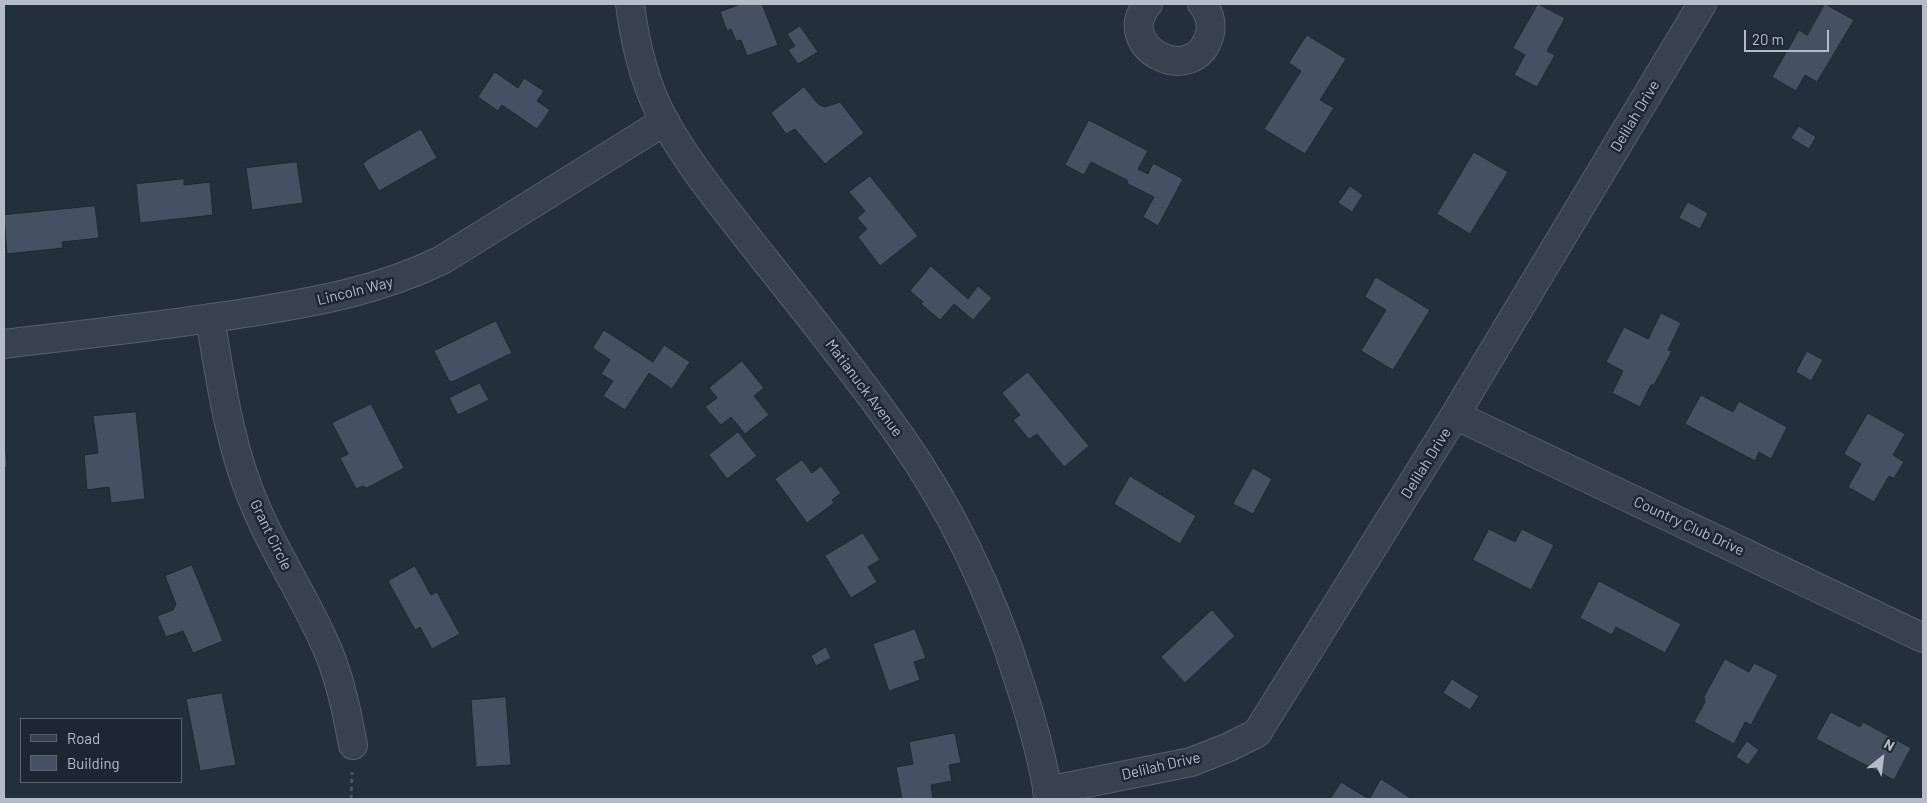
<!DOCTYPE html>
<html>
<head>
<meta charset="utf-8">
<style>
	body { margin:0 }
	#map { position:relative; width:1927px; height:803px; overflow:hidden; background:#242f3e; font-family:Barlow,sans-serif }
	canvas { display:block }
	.frame { position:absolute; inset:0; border:5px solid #b4bcc9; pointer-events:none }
	.legend { position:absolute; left:20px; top:718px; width:162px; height:65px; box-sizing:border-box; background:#1d2633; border:1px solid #59626f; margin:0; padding:6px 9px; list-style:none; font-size:15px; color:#b4bcc9 }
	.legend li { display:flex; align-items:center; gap:10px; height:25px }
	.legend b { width:25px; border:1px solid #59626f }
	.north { position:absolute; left:1857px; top:733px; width:50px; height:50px; -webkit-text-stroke:4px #1d2633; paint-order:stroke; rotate:29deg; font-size:14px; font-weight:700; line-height:20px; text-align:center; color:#b4bcc9 }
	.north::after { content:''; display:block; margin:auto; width:18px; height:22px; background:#b4bcc9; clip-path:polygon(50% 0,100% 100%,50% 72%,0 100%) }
	.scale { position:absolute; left:1744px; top:30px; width:85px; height:22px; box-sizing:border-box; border:2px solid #b4bcc9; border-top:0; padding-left:6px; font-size:15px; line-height:18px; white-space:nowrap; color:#b4bcc9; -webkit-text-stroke:4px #1d2633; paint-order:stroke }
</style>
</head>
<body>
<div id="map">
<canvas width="1927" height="803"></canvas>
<div class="frame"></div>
<ul class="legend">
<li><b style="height:6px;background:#38414e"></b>Road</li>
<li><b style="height:14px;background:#455162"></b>Building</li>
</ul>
<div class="north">N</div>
<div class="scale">20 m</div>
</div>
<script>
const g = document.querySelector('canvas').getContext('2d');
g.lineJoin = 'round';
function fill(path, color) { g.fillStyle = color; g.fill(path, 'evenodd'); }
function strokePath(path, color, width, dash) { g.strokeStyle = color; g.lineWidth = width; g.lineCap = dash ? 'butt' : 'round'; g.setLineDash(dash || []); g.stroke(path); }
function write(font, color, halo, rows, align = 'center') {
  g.font = font + ' Barlow,sans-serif'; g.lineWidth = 5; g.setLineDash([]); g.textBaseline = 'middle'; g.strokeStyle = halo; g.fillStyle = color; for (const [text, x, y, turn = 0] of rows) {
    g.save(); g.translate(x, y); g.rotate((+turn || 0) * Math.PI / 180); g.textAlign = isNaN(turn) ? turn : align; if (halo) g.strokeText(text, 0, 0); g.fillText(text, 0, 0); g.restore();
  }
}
const building = new Path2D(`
	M741 4H762L778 45 747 56 741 40 736 41 731 29 727 31 720 12Z
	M1538 4 1565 18 1547 51 1555 55 1537 87 1514 75 1525 55 1513 48Z
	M1825 4 1854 20 1817 82 1805 75 1796 91 1772 77 1799 30 1807 35Z
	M800 26 818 52 798 64 788 50 795 46 787 34Z
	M1307 35 1346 59 1320 100 1334 108 1305 154 1264 129 1301 71 1289 63Z
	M495 72 518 88 524 78 544 91 537 101 550 110 537 129 502 105 498 111 478 97Z
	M804 87 819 105 825 107 840 102 864 133 825 164 795 129 786 134 771 113Z
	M1089 120 1148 151 1138 169 1148 174 1153 163 1183 179 1158 226 1143 217 1154 197 1128 184 1127 180 1091 162 1084 175 1065 165Z
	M1799 126 1816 137 1809 149 1791 138Z
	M421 129 437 158 379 191 363 164 367 160Z
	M1474 152 1508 172 1470 234 1437 214Z
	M297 162 303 203 252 210 246 168Z
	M870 176 918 236 880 266 858 237 867 229 857 218 865 211 849 192Z
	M184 179V185L210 182 213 215 140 223 136 184Z
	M1350 186 1363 195 1352 212 1338 203Z
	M1688 202 1708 213 1700 229 1679 218Z
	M95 206 99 238 62 242 63 248 7 254 4 215Z
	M931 266 968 299 978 286 992 298 973 320 954 304 940 320 921 304 923 302 910 291Z
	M1376 277 1430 310 1393 370 1361 351 1386 310 1365 297Z
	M1661 313 1681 323 1668 350 1672 351 1654 385H1651L1640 407 1612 393 1623 371 1606 362 1624 327 1648 339Z
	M496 321 512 353 452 382 449 381 434 351Z
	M604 330 653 362 664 345 690 362 672 389 649 373 625 410 603 396 613 381 601 374 610 360 593 348Z
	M1807 351 1823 360 1811 381 1796 372Z
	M742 361 764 388 754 396 769 415 745 434 731 417 721 425 705 407 717 398 709 388Z
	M1028 372 1089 446 1064 467 1037 434 1029 439 1013 420 1020 415 1002 393Z
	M480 383 489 400 458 415 449 398Z
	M1701 395 1733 412 1739 401 1787 427 1771 459 1759 452 1755 461 1685 424Z
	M371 404 404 468 367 488 363 486 356 489 340 458 348 454 332 423Z
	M136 412 145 499 111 503 109 487 87 490 84 455 98 453 93 416Z
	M1868 413 1905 434 1893 455 1904 462 1894 478 1889 476 1874 502 1848 487 1861 464 1844 454Z
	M4 430 7 467H4Z
	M738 432 757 456 727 479 709 455Z
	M802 460 812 473 821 466 841 493 832 500 834 503 807 523 775 479Z
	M1253 468 1272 479 1253 514 1233 504Z
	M1130 476 1196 516 1180 544 1114 504Z
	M1489 529 1515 542 1522 529 1554 545 1531 590 1473 560Z
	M863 533 880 560 868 567 877 582 851 598 825 556Z
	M192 565 223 641 193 653 183 631 166 637 157 616 173 610 176 604 165 576Z
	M415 566 431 595 437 592 460 634 432 649 420 627 415 630 388 581Z
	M1599 581 1681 624 1665 653 1616 627 1612 635 1580 618Z
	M1212 610 1235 636 1185 683 1161 657Z
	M915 629 926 658 914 662 920 680 889 691 873 644Z
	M826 647 831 658 816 666 811 656Z
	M1725 659 1749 672 1754 663 1778 675 1751 725 1745 722 1734 744 1694 722 1705 702 1704 697Z
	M1452 679 1479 696 1470 710 1443 693Z
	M222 693 236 765 200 771 186 699Z
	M506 697 511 765 476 767 471 700Z
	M1831 712 1860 727 1863 722 1911 748 1894 780 1816 739Z
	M955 733 961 763 949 765 952 781 931 785 933 799H902L896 767 913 764 909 742Z
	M1747 741 1759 750 1748 765 1736 757Z
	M1381 779 1412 799H1330L1341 782 1369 799Z`);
fill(building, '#455162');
strokePath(building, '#1f2835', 1);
const minor = new Path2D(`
	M1148 4C1111 47 1196 91 1210 33 1212 23 1209 11 1202 4
	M210 318C221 383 230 450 257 510 278 559 309 604 329 653 341 683 347 713 353 745
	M4 344C87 334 170 325 252 312 320 301 380 290 442 260L665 121
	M1455 415 1923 638
	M1047 791 1191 762 1229 747 1257 733 1455 415 1702 4`);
const tertiary = new Path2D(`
	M630 4C635 44 645 86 665 122 692 170 728 212 761 255 808 314 855 372 898 433 953 510 992 594 1020 684 1032 721 1043 760 1049 799`);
strokePath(minor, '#565f6c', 30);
strokePath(tertiary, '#565f6c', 30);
strokePath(new Path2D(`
	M351 799 352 772`), '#44595c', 3, [4, 4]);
strokePath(minor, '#38414e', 28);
strokePath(tertiary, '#38414e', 28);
write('15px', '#b4bcc9', '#1d2633', [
	["Delilah Drive",1635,116,-59],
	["Lincoln Way",355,291,-14],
	["Matianuck Avenue",864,388,53],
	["Delilah Drive",1426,463,-58],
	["Country Club Drive",1689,526,25],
	["Grant Circle",271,535,64],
	["Delilah Drive",1161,766,-13]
]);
</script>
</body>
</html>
